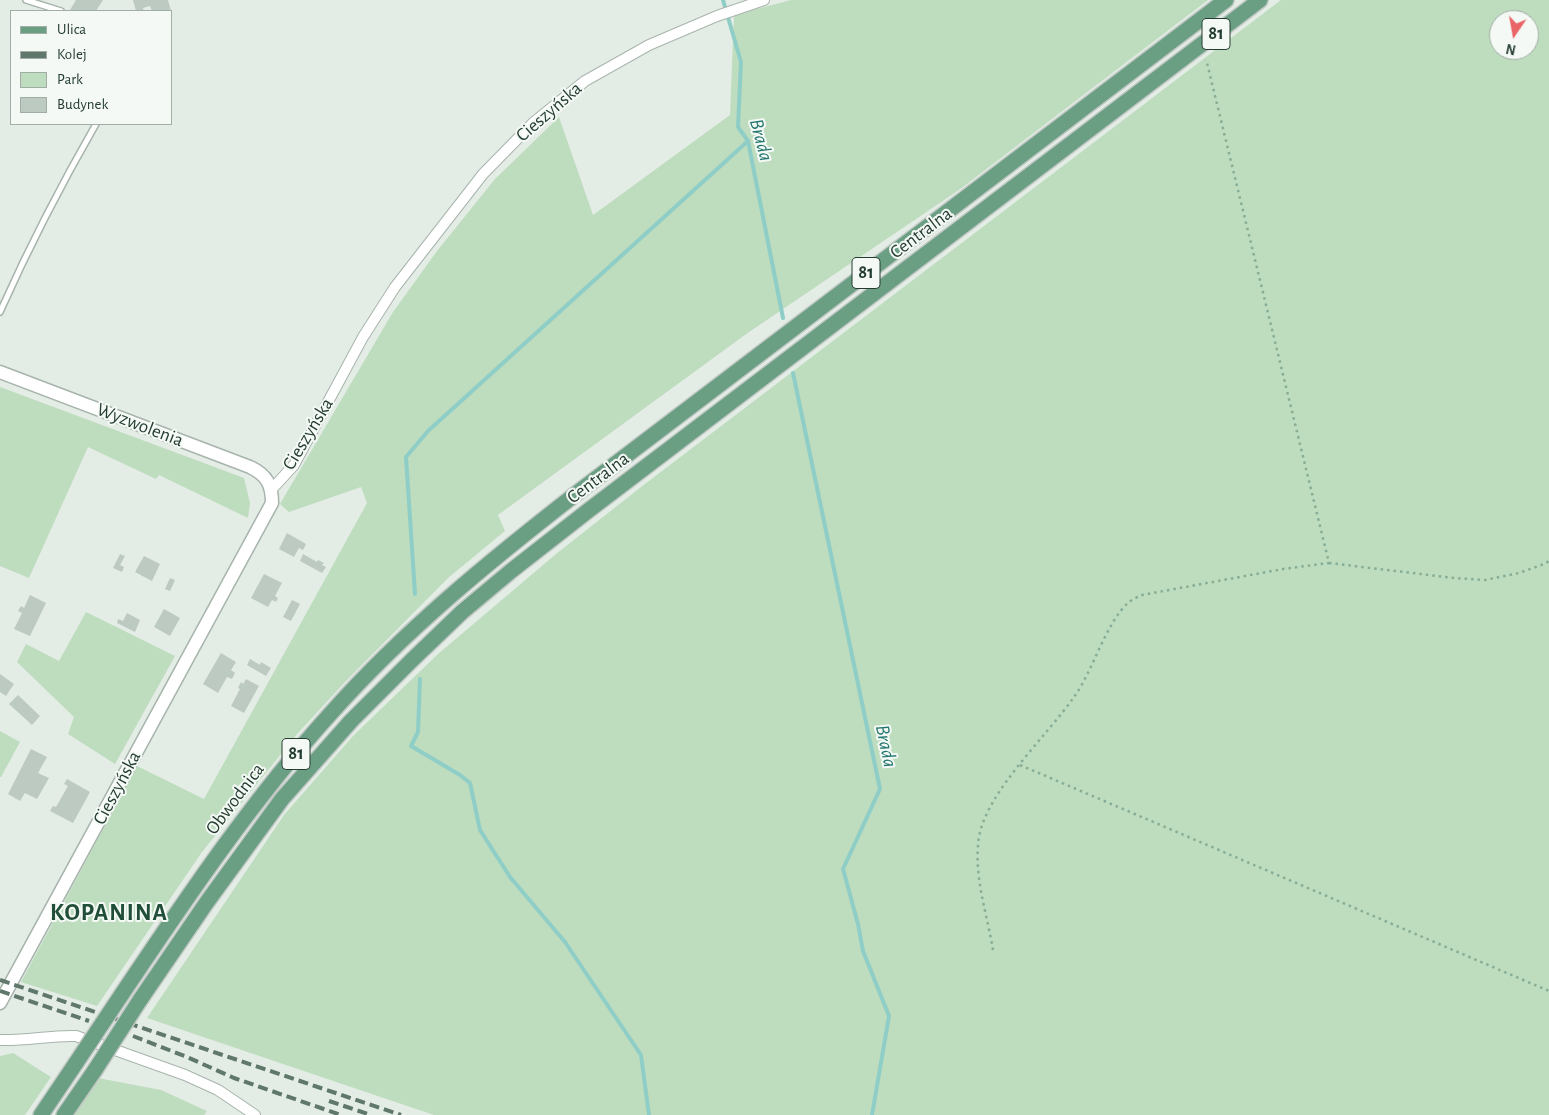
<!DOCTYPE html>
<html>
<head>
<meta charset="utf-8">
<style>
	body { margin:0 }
	#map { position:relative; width:1549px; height:1115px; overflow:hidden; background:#e4ece6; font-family:"Alegreya Sans",sans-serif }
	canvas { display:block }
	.legend { position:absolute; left:10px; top:10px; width:162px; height:115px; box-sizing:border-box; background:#f4f9f5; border:1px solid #a1aea6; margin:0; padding:6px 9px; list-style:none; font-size:15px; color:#243d30 }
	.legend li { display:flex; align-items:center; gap:10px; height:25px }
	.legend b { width:25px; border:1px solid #a1aea6 }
	.north { position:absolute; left:1489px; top:10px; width:50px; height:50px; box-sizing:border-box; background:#f4f9f5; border:1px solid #a1aea6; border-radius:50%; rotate:192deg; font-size:14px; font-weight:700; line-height:20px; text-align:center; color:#243d30 }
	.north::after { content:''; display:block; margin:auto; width:18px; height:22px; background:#e96567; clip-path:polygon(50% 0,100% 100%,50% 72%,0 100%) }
</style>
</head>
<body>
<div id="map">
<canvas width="1549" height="1115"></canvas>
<ul class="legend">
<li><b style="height:6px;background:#6b9f84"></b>Ulica</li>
<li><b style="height:6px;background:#5f786b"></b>Kolej</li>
<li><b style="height:14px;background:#bedcbe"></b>Park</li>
<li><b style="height:14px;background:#bccac1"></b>Budynek</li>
</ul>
<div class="north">N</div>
</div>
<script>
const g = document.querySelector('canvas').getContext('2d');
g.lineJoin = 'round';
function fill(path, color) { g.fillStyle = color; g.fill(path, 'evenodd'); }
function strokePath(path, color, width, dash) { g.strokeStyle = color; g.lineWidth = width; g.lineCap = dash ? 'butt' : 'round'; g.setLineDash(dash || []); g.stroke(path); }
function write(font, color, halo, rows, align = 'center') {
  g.font = font + ' "Alegreya Sans",sans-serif'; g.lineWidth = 4; g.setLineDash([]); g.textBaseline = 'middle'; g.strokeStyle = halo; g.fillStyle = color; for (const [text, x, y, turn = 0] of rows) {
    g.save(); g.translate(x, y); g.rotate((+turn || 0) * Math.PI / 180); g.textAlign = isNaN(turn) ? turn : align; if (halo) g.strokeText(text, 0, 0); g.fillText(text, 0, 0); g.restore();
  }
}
fill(new Path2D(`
	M791 0H1208L959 190 749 332 498 515 505 531 448 578 346 681 298 733 202 852 97 1006 21 982 137 766 204 799 367 503 361 487 289 512 280 504 393 312 437 251 495 179 559 117 593 215 730 115 734 15Z
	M1281 0H1549V1115H434L147 1018 284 815 353 736 438 654 556 554 641 487ZM1499 20H1529V50H1499Z
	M0 387 244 478 250 503 248 518 159 475 156 479 88 447 29 578 0 566Z
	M86 612 175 656 115 764 68 734 74 717 17 662 26 644 59 661Z
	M0 731 20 742 1 777H0Z
	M13 1053 51 1077 25 1115H0V1056Z
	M98 1078 161 1090 207 1111 204 1115H73Z`), '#bedcbe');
strokePath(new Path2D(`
	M723 0 741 62 738 127 748 141 783 318
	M793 373 880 789 843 869 858 924 863 951 889 1016 872 1115
	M415 594 406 457 428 431 748 141
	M420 679 418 732 411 746 460 775 470 783 480 830 510 877 565 942 641 1055 649 1115`), '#8fcec7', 4);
fill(new Path2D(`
	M76 0H103L96 11H71L70 10Z
	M133 0H168L171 11H152L150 6 143 8 144 11H136Z
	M287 533 306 544 303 550 299 548 294 557 279 549Z
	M120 554 125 556 120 565 124 567 122 572 113 568Z
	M303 554 317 562 318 560 324 563 322 565 326 567 322 573 300 561Z
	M144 556 160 564 152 581 135 572Z
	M264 574 282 583 275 596 278 598 276 602 272 600 268 607 251 598Z
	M170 578 175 580 170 591 165 589Z
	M30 595 46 603 30 636 14 629 22 613 18 611 21 606 24 608Z
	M292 600 300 604 291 621 283 617Z
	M164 609 180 618 170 636 154 627Z
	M127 613 140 620 135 632 117 623 118 619 123 621Z
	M221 653 236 662 231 670 235 673 232 679 227 677 218 693 203 684Z
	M250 659 260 665 261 662 271 668 266 676 247 665Z
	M0 674 14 684 6 696 0 692Z
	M246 679 259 686 244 713 231 706 240 689 238 688 241 682 243 684Z
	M18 695 40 716 32 725 9 704Z
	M31 749 47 757 38 773 49 778 37 799 25 793 20 801 8 794Z
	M67 779 90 792 73 823 50 811 53 806 56 807 68 786 64 784Z`), '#bccac1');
const service = new Path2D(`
	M26 0 61 11
	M0 312C29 247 61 185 96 124`);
const minor = new Path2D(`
	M272 489 294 465 363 337 395 287 483 174 533 123 585 81 649 45 717 16 764 0
	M0 1040C26 1041 51 1035 76 1036L185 1075 218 1090 255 1115`);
const tertiary = new Path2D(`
	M0 372 250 467C267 475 272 485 272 503L0 1003`);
const primary = new Path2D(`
	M122 994C187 897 253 799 332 712 405 630 491 560 577 493L1226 0
	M140 1000 207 902 282 799 351 721 411 661 462 612 511 571 589 510 1260 0
	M41 1115 76 1063
	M64 1115 95 1070`);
strokePath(service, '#a7b4ac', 8);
strokePath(minor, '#a7b4ac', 12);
strokePath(tertiary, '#a7b4ac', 15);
strokePath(primary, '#c2c9c5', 18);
strokePath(new Path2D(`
	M1329 563 1454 578 1485 580 1519 573 1544 564 1549 561
	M1020 765 1549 991
	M993 950C987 913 973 875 979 837 987 791 1047 736 1074 697 1093 671 1106 622 1129 602 1133 599 1138 597 1142 595L1283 569 1329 563 1207 63 1205 60`), '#86ae97', 2.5, [2.5, 4]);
strokePath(service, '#fff', 5);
strokePath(minor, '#fff', 10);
strokePath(tertiary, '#fff', 12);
strokePath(primary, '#6b9f84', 15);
strokePath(new Path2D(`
	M0 980 401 1115
	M0 991 89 1021
	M133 1036 187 1057 234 1078 341 1115
	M329 1101 371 1115`), '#5f786b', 4, [10, 5]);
const primaryBridge = new Path2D(`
	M76 1063 122 994
	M95 1070 140 1000`);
strokePath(primaryBridge, '#c2c9c5', 18, []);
strokePath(primaryBridge, '#6b9f84', 15);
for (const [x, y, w] of [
	[1216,34,28],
	[866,273,28],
	[296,754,28]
]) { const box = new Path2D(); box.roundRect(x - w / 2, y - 15.5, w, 31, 4); g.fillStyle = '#f4f9f5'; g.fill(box); strokePath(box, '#243d30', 1); }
write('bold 18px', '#243d30', null, [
	["81",1216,34],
	["81",866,273],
	["81",296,754]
]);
write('19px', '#243d30', '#f4f9f5', [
	["Cieszyńska",549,112,-41],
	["Centralna",921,233,-37],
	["Wyzwolenia",140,425,21],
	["Cieszyńska",308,434,-59],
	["Centralna",598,478,-37],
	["Cieszyńska",117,788,-62],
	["Obwodnica",235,799,-53]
]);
write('italic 20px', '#22766e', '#f4f9f5', [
	["Brada",761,140,75],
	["Brada",886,746,78]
]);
g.letterSpacing = '1px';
write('bold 24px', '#214e38', '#f4f9f5', [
	["KOPANINA",109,913]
]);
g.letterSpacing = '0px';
</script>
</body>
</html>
